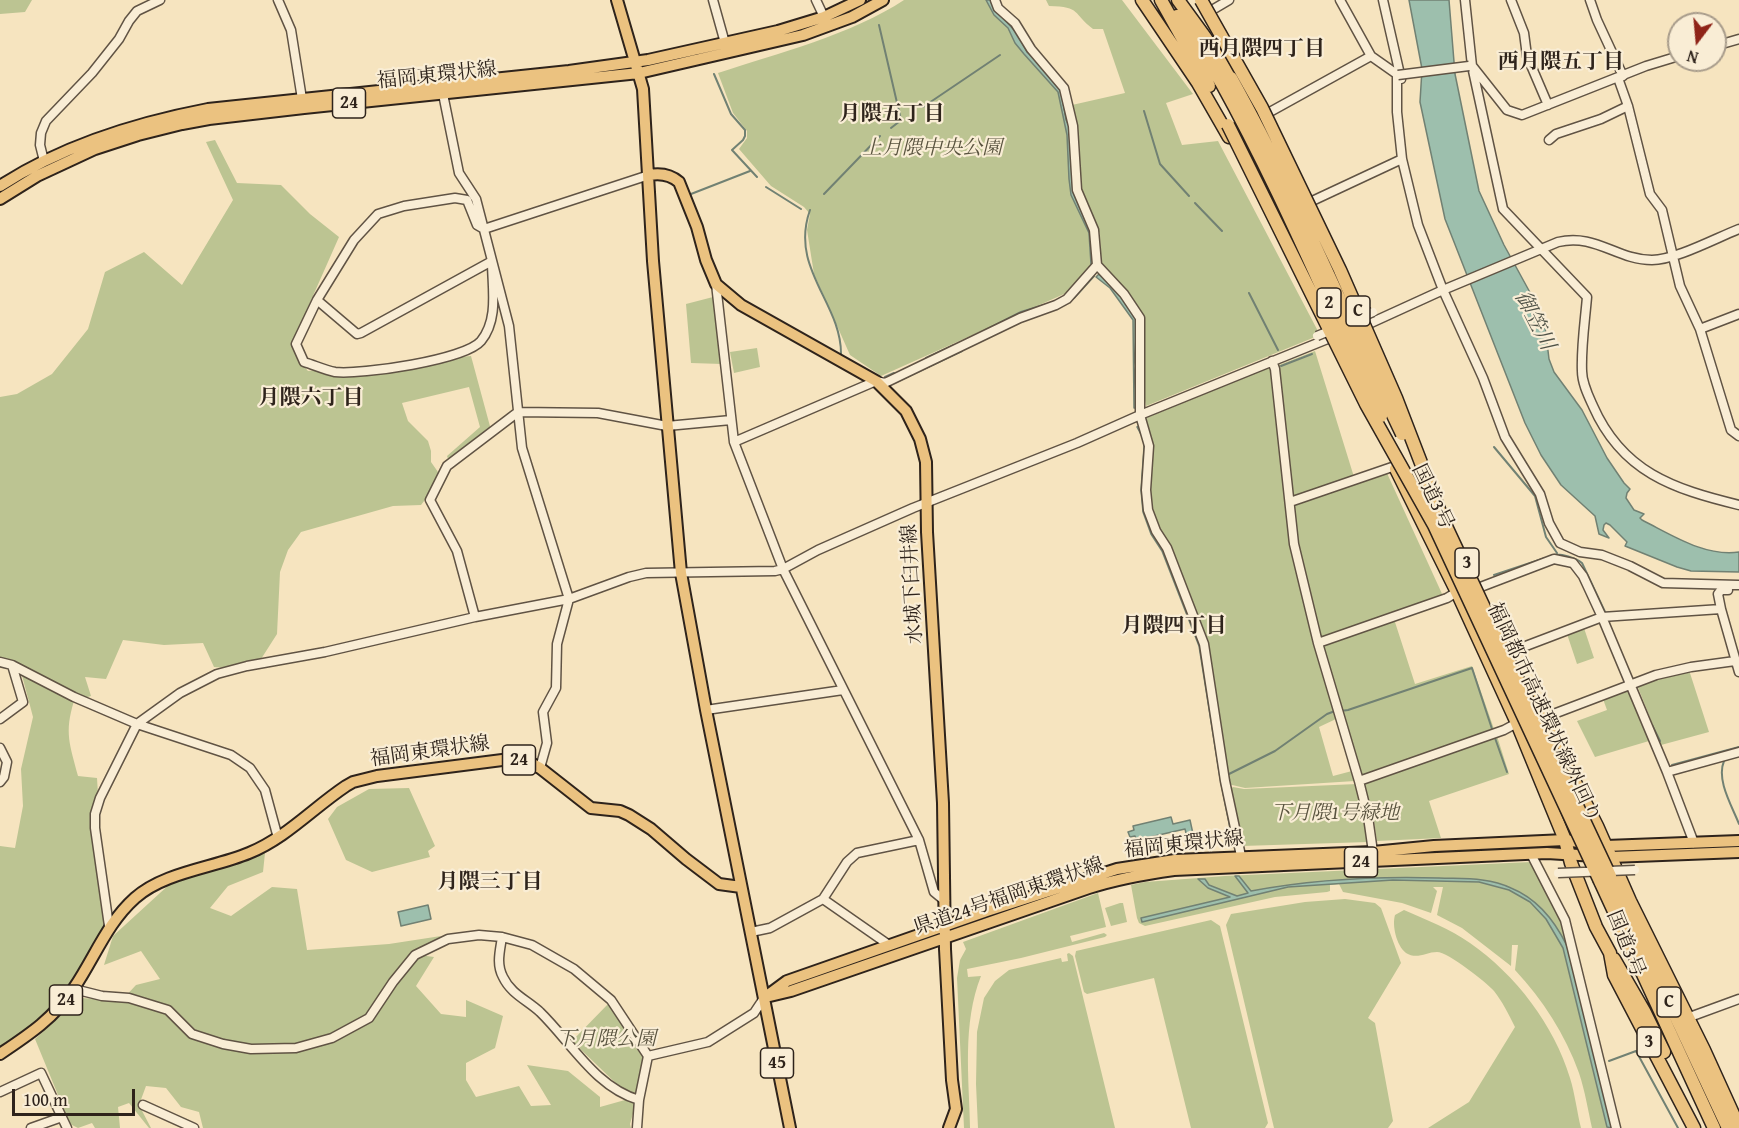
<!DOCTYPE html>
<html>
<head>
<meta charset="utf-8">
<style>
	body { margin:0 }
	#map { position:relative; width:1739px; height:1128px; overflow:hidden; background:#f6e4bf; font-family:"Gentium Book Plus",serif }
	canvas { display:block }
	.north { position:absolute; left:1667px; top:12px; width:60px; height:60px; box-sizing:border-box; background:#f9edd5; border:2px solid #a89c8b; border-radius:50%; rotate:196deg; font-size:16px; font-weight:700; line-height:24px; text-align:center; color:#2e231b }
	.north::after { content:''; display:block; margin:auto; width:21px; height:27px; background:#8f2418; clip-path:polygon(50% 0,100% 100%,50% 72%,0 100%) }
	.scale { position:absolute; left:12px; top:1089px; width:123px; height:27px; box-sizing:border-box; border:3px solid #2e231b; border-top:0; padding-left:8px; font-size:18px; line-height:21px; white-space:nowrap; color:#2e231b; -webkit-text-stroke:4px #f9edd5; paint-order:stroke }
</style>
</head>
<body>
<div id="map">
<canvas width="1739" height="1128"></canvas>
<div class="north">N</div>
<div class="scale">100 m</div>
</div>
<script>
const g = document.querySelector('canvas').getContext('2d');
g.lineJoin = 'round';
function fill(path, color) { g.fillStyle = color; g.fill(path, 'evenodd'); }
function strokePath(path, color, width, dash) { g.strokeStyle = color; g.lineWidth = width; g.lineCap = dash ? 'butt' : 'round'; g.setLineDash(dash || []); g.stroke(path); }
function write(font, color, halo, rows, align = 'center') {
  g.font = font + ' "Gentium Book Plus","Noto Serif JP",serif'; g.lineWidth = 4.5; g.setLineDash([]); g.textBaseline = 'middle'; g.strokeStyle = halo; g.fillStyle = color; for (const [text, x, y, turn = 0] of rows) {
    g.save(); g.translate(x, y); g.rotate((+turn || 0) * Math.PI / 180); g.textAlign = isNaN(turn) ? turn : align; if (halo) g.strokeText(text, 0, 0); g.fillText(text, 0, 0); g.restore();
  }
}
fill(new Path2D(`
	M0 0H32L25 12 0 14Z
	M904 0H993L1062 90 1071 134 1074 179 1093 231 1095 265 1064 294 881 376 850 355 814 274 807 230 810 214 804 207 771 186 739 149 747 138V131L733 113 718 73C776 54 853 34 904 0Z
	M1046 0H1122L1193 94 1166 103 1182 145 1218 141 1320 335 1146 406 1141 378 1143 317 1127 292 1104 269 1101 263 1100 234 1082 192 1079 170 1080 154 1072 105 1125 93 1103 29H1093C1072 13 1082 7 1049 6Z
	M215 140 237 183 281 185 310 214 339 237 293 341 297 358 308 371 471 356 491 430 449 462 447 456 480 427 469 387 402 403 408 421 428 441 431 451V462L438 472 434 488 421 505 393 506 301 532 288 550 280 572 277 634 254 670 214 667 203 643 164 645 123 640 106 679 85 677 91 696 74 701C64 733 70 745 78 776L97 778 107 942 87 981 63 985 64 1007 0 1054V846L15 848 23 806 21 769 33 717 19 664 0 662V397L17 394 52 374 88 329 105 272 144 252 182 285 233 200 206 142Z
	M713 297 722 364 691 363 686 304Z
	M757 348 760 367 734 373 730 352Z
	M1315 351 1354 477 1295 498 1292 495 1278 368 1279 365Z
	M1268 368 1271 371 1291 546 1336 719 1319 727 1333 776 1352 771 1355 781 1245 788 1228 784 1209 661 1150 510 1144 419Z
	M1386 471 1443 596 1323 638 1320 637 1297 543 1293 507 1295 503Z
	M1394 619 1415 684 1472 666 1494 729 1362 776 1323 648 1324 644Z
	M1584 628 1594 658 1577 664 1567 634Z
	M1689 670 1709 732 1661 745 1637 685Z
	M1629 690 1649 741 1595 757 1577 721 1607 710 1603 699Z
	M1497 736 1509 774 1429 801 1441 838 1377 841 1373 814 1364 786 1365 781Z
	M1357 784 1366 815 1368 842 1242 846 1229 790 1233 787 1244 789Z
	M409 788 435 846 428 851 430 857 372 872 346 860 328 819 337 807 369 789Z
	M265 853 263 872 228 886 210 908 231 916 272 887 297 889 307 950 389 944 441 936 419 955 434 957 416 986 441 1014 466 1017V1000L503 1016 495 1048 466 1063V1080L476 1097 519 1086 531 1106 551 1105 527 1065 568 1071 600 1097V1107L625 1100 636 1103 630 1124 631 1128H203L199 1112 181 1107 166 1088 146 1086 139 1105 151 1128H149L129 1103 118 1107 120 1128H95L92 1123 78 1128 70 1124 35 1039 80 998 122 1000 136 985 160 979 141 951 104 965 113 936 172 882Z
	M1531 862 1565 928 1567 946 1612 1128H1592C1588 1110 1585 1091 1579 1073 1565 1034 1543 1000 1515 970L1518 945H1512L1511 966 1462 928 1437 915 1443 887H1433L1437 891 1431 913 1402 903 1343 892 1339 884 1330 885V891L1327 892 1275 897 1145 926 1139 923 1137 918 1131 885 1145 882 1225 876Z
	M1098 893 1106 927 1070 936 1072 942 1104 933 1107 935 1105 937 1021 958 967 969 968 977 981 976C962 1024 969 1078 970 1128H964L957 978 960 960 966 949 963 942Z
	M1345 899 1375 903 1381 908 1401 963 1368 1018 1375 1023 1393 1121 1388 1128H1274L1226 925 1231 914 1305 902Z
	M1120 903H1123L1127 922 1111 926 1105 908Z
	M1404 910C1427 920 1450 929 1470 943 1516 975 1554 1025 1570 1078 1575 1094 1577 1112 1581 1128H1428L1469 1102 1515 1027C1509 1015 1502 1001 1494 991 1486 982 1448 952 1437 952 1426 952 1417 960 1406 953 1396 945 1392 925 1395 915Z
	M1211 920 1220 926 1268 1123 1265 1128H1191L1154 978 1087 994 1084 992 1075 956 1076 951Z
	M1069 953 1073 956 1115 1128H978L976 1084 977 1032 984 998 995 981 1009 970 1061 958 1062 962 1068 961 1067 954Z
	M609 1003 645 1056 637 1096 626 1093 572 1041Z`), '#bcc492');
const water = new Path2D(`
	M986 0H991L997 12 1017 33 1027 52 1044 68 1061 90 1066 120 1070 128 1072 180 1092 232 1094 264H1091L1089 233 1071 195 1069 179 1067 135 1058 92 1024 54 1015 43 1008 28 994 15Z
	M1409 0H1449L1455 74 1479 191 1504 245 1544 318 1549 359 1554 372 1582 410 1607 458 1624 483 1630 489 1627 493 1626 498 1634 510 1644 514 1640 518 1642 520C1672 535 1705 557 1739 552V572L1691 571 1677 567 1625 546 1627 542 1610 525 1606 523 1604 525 1603 530 1609 538 1599 534 1595 516 1561 485 1541 455 1525 423 1445 219 1420 102 1422 69Z
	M1099 274 1113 286 1135 315 1137 323 1134 366 1137 408H1134L1133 320 1110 288 1096 277Z
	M1141 425 1146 440 1144 490 1202 644 1235 843H1233L1220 778 1199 646 1162 551 1151 534 1143 512 1141 490 1144 447V440L1137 427Z
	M1171 817 1173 824 1190 820 1195 843 1189 845 1185 829 1137 840 1135 836 1130 837 1128 832 1134 830 1133 826Z
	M1235 876H1239L1251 891C1315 879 1374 876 1439 878 1463 879 1488 877 1511 888 1538 899 1555 921 1567 946L1612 1128 1607 1127 1563 948 1546 919 1530 902 1509 890 1479 882 1393 880 1288 887 1142 922 1141 918 1230 897 1208 888 1198 879H1205L1209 885 1237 896 1248 893Z
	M428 905 431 919 401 926 398 912Z`);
fill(water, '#9dbfad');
strokePath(water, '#718173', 1.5);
strokePath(new Path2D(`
	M879 25 901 120
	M714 74 731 114 745 130V136L743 140 732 150 757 177
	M923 107 1000 55
	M1144 111 1160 164 1189 196
	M891 128 900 121
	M766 187 801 209
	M691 194 750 171
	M824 194 880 136
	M1195 203 1222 231
	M810 210C789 269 842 303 841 355
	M1249 293 1278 350
	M1057 309 1074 298 1094 276
	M970 338 1021 312 1047 304
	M926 358 954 345
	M1281 366 1312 354
	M885 377 894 373
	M894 383 962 351
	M1494 447 1535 496 1546 537 1557 553
	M1553 555C1561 553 1576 558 1582 563L1606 614
	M1494 575 1545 558
	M1341 711 1348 710 1472 668 1492 729
	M1652 725 1660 741
	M1495 738 1507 772
	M1724 761C1716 780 1732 806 1739 824
	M1672 765 1739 747
	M1227 775 1275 751 1327 714 1335 711
	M1609 1061 1636 1051 1678 1128`), '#718173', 2);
const minor = new Path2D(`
	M278 0 291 30 302 99
	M713 0 725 43
	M816 0 824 17
	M995 0 998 8 1015 23 1031 49 1064 88 1073 126 1077 190 1094 230 1097 265 1124 294 1140 318V415L1149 446 1146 490 1148 510 1156 531 1167 548 1204 644 1225 781 1241 856
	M1340 0 1371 56
	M1383 0 1401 79
	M1465 0 1472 66 1503 209 1587 297C1585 321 1581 347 1582 371 1582 383 1588 395 1593 406 1622 472 1673 489 1739 505
	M1511 0 1524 33 1527 56 1548 105
	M1590 0 1597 20 1623 76
	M1207 13 1229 0
	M1715 46 1739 39
	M1473 67 1507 110 1522 115 1646 66 1679 56
	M1397 75V112L1402 159 1418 225 1443 290 1483 378 1505 437 1540 494 1549 523 1560 543 1580 552 1602 555 1630 566 1663 583 1739 585
	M1618 78 1628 106 1650 194 1662 210 1680 286 1700 329 1731 430 1739 436
	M443 94 459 173 476 199 509 326 522 448 569 599 557 644 556 688 543 712 547 743 540 768
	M1268 113 1371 56 1398 75
	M1549 140 1556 134 1601 119 1628 106
	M44 161 40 145 41 133 46 121 92 73 119 39 129 21 137 11 160 0
	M1310 202 1402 159
	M484 229 649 175
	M492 261C492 288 499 319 481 341 465 360 361 375 335 372 325 370 314 365 304 362L296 344 317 300 357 334 361 333Z
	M716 284 734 442 783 569 919 840 934 892 945 901
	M317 300 354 240 378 214 404 206 455 198 467 200 477 225 484 229
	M1362 327 1443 290 1558 242C1595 233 1617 260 1652 260 1675 260 1716 238 1739 229
	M1700 329 1739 314
	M1272 361 1275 369 1294 544 1318 643 1359 781 1368 817 1373 852
	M734 442 876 381 885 383 1020 318 1056 305 1067 299 1097 265
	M1290 502 1395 466
	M1478 588 1554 559 1573 563 1583 576 1602 617 1667 772 1694 843
	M1721 609 1739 672
	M475 617 457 551 430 500 447 466 518 412 598 413 667 426 731 420
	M1318 643 1447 598 1457 592
	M1510 652 1602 617 1721 609 1718 594 1721 590H1728
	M0 662 12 665 74 697 137 724 231 755 250 768 265 790 278 838
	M706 710 843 690
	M1543 718 1656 675 1691 667 1735 661
	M0 719 23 702 12 665
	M0 748 7 762 4 777 0 782
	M1667 772 1739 752
	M1359 781 1504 730 1517 723
	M1531 854 1565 920 1616 1128
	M823 899 889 945
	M109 926 95 828V814L100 798 137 724 180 693 217 674 247 666 325 652 475 617 569 599 629 577 646 573 775 571 783 569 818 550 913 508 1077 443 1140 415 1335 336
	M751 932 770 928 823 899 847 862 857 853 919 840
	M502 937C500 951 496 964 503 977 511 994 527 1000 540 1012 571 1042 595 1087 639 1100
	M74 989 102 996 129 998 168 1010 192 1034 223 1044 251 1049 296 1048 332 1038 369 1018 393 982 415 955 448 939 479 935 502 937 532 945 574 969 611 1000 648 1056 708 1042 754 1013 764 998
	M1687 1018 1739 999
	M0 1092 41 1073 67 1128
	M143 1105 194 1128
	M31 1128 62 1117
	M637 1128 639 1100 648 1056`);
const major = new Path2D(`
	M617 0 643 89 653 261 681 573 706 710 790 1128
	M649 175C660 173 670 174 679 182L697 227 706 260 716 284 741 305 876 381 906 411 920 439 926 462 927 532 943 803 945 949 952 1080 956 1109 949 1128
	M0 186C63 145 135 123 208 109L569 71 648 60 778 31 824 17 860 0
	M0 199 37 176 95 149 138 135 182 124 209 119 304 108 639 73 803 35 852 17 883 0
	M770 996 791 991 1089 888C1117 879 1145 874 1174 870L1547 853 1611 857 1739 852
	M764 998 787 981 987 911 1117 869 1175 860 1373 852 1434 846 1565 840 1606 846 1739 841
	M0 1054C30 1034 54 1018 74 988 95 957 107 923 135 898 164 872 213 868 249 853 286 838 313 808 346 786L353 782 377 776 510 759 529 762 540 768 591 808 620 811 629 815 651 829 686 859 719 884 741 887`);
const highway = new Path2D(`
	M1142 0 1198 83 1229 137
	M1161 0 1209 86
	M1178 0 1205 37 1231 78
	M1177 16 1221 82
	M1396 469 1457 592 1517 723 1565 840 1571 863 1596 927 1610 953 1614 975 1694 1128
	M1531 695 1597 826 1630 901 1704 1050 1739 1127
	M1610 876 1728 1128
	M1600 881 1714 1128
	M1614 959 1644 1011 1664 1052`);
strokePath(minor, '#605344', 11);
strokePath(major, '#2e231b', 14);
strokePath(highway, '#2e231b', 15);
strokePath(minor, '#f9edd5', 8);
strokePath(major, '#ebc280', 10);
strokePath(highway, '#ebc280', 12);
const minorBridge = new Path2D(`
	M1398 75 1469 66
	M1357 319 1373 312
	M1317 336 1334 329
	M1558 873 1635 870`);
const highwayBridge = new Path2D(`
	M1201 0 1262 108 1340 270 1396 398 1443 520 1610 876
	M1231 78C1295 193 1345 315 1402 434
	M1221 82C1281 190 1328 305 1381 416
	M1228 125 1366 404 1434 525 1600 881`);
strokePath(minorBridge, '#605344', 11, []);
strokePath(highwayBridge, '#2e231b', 15, []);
strokePath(minorBridge, '#f9edd5', 8);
strokePath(highwayBridge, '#ebc280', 12);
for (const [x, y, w] of [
	[349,103,33],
	[1329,303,24],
	[1358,311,24],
	[1467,563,24],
	[519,760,33],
	[1361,862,33],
	[66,1000,33],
	[1669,1002,24],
	[1649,1042,24],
	[777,1063,33]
]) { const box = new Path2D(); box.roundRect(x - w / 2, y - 15, w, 30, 4.5); g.fillStyle = '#f9edd5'; g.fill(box); strokePath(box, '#2e231b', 1.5); }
write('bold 18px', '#2e231b', null, [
	["24",349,103],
	["2",1329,303],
	["C",1358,311],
	["3",1467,563],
	["24",519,760],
	["24",1361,862],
	["24",66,1000],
	["C",1669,1002],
	["3",1649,1042],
	["45",777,1063]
]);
write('20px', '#2e231b', '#f9edd5', [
	["福岡東環状線",437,76,-6],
	["国道3号",1432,497,64],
	["水城下臼井線",913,584,-93],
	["福岡都市高速環状線外回り",1543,713,65],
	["福岡東環状線",430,752,-8],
	["福岡東環状線",1184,845,-6],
	["県道24号福岡東環状線",1009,897,-19],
	["国道3号",1625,944,68]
]);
write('italic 20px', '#59533f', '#f9edd5', [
	["上月隈中央公園",932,149],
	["下月隈1号緑地",1335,814],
	["下月隈公園",606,1040]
]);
write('bold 21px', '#2e231b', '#f9edd5', [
	["西月隈四丁目",1262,50],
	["西月隈五丁目",1561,63],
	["月隈五丁目",892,115],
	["月隈六丁目",311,399],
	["月隈四丁目",1174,627],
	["月隈三丁目",490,883]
]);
write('italic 21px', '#4f5247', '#f9edd5', [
	["御笠川",1534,321,63]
]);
</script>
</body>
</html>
